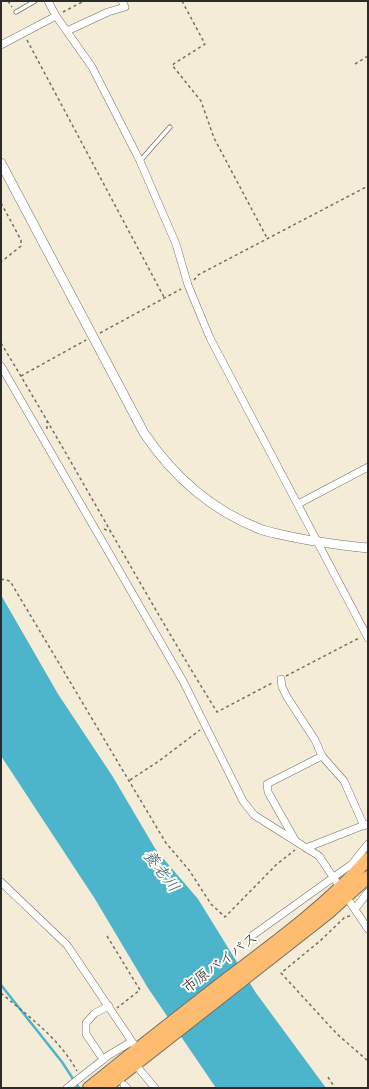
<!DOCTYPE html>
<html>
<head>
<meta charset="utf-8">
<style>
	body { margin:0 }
	#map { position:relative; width:369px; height:1089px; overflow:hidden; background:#f4ecd6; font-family:"Architects Daughter",sans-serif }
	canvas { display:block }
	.frame { position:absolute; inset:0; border:2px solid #2b2b2b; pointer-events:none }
</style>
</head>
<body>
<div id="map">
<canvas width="369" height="1089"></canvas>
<div class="frame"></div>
</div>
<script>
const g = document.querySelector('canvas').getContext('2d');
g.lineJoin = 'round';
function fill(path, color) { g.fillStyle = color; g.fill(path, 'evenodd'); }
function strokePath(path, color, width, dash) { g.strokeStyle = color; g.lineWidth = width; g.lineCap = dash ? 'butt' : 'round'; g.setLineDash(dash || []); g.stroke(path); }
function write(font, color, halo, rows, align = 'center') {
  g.font = font + ' "Architects Daughter","Klee One",sans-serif'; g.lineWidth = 4; g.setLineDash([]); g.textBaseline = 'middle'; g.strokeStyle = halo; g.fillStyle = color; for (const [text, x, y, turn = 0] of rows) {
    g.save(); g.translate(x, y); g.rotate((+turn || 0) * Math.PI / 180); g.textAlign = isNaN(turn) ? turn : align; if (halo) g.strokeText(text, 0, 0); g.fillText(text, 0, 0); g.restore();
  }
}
fill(new Path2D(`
	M1 595 58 694 113 777 156 850 198 899 256 993 326 1088H216L148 988 95 899 1 756Z`), '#4cb4cb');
strokePath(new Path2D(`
	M1 985 62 1062 79 1088`), '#4cb4cb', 2.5);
const service = new Path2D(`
	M16 12 35 1
	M140 161 170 127`);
const minor = new Path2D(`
	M48 1 56 16 92 67 140 161 176 244 188 285 210 338 368 638
	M67 31 108 12 125 7 122 1
	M1 45 56 16
	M1 366 183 681 243 801 254 815 319 856 368 929
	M298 504 368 467
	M281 679 282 687 287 697 315 740 322 756 344 781 364 826
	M295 840 268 792 267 784 322 756
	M306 848 367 824
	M1 882 67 945 137 1049
	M355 909 368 892
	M249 938 352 864 368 844
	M100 1055 86 1034V1023L95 1013 109 1006
	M135 1064 155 1088
	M124 1085 127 1088
	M67 1088 109 1055 131 1042`);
const tertiary = new Path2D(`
	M1 163 144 433C173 476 211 510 260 529 267 532 276 533 283 535 312 542 339 545 368 548`);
const trunk = new Path2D(`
	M89 1088C134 1051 181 1015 227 979 276 942 327 905 368 859
	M105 1088 328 913 368 877`);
strokePath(service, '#716f67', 5);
strokePath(minor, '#716f67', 8);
strokePath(tertiary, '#716f67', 10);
strokePath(trunk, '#716f67', 14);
strokePath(new Path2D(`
	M8 1 12 7
	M182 1 205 44 172 65 201 101 214 138 267 238
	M63 12 84 1
	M27 40 165 299
	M355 64 368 56
	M1 203 21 240V246L1 262
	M194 280 198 275 368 186
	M100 333 181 289
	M1 343C75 465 142 591 217 712L274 682
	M21 376 86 340
	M47 429V421
	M104 529 111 532
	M1 579 10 581 166 843 189 870 211 904 225 917 277 864 295 850
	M286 676 359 638
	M130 780 159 761 200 730
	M350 916 345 917 320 941 281 973 337 1034 368 1061
	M107 936 140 990 117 1008
	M1 993C29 1017 59 1038 77 1071
	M328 1077 335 1088`), '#716f67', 1.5, [3, 3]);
strokePath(service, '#fff', 3.5);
strokePath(minor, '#fff', 7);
strokePath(tertiary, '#fff', 9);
strokePath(trunk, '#fdbc6f', 12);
write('15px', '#2b2b2b', '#fdfcf7', [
	["市原バイパス",221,964,-37]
]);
write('italic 16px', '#38626b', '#fdfcf7', [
	["養老川",160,872,53]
]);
</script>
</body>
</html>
